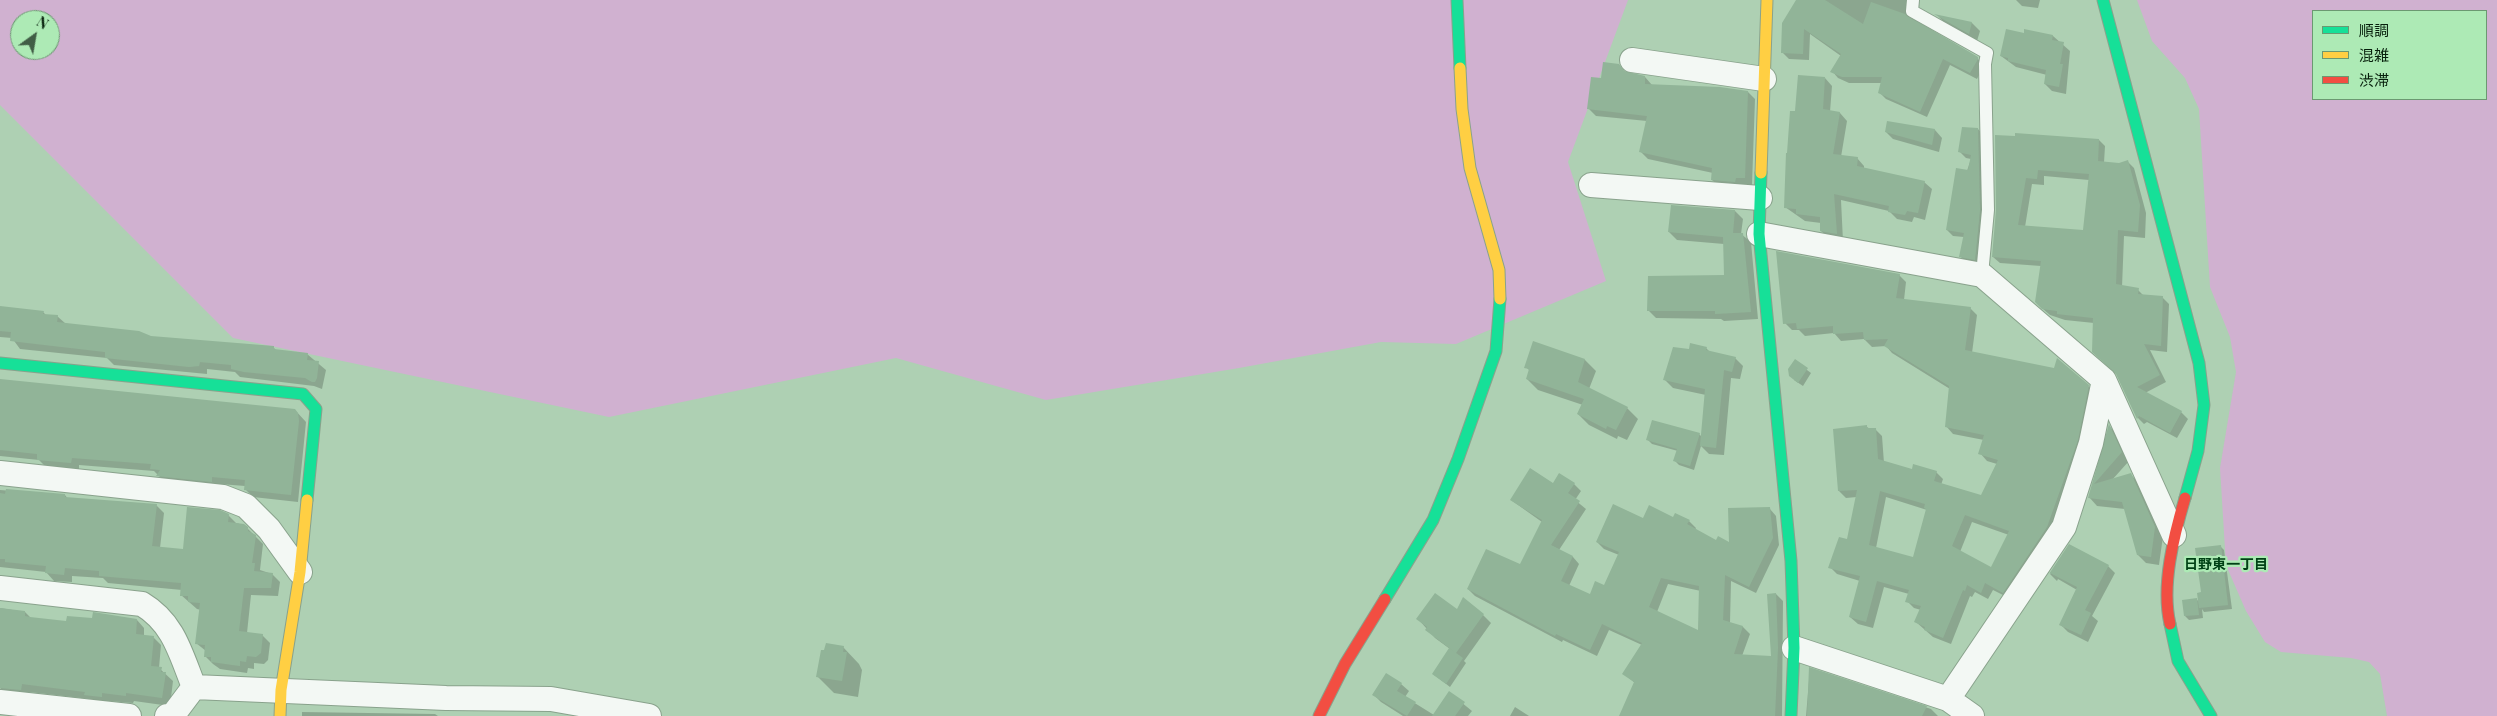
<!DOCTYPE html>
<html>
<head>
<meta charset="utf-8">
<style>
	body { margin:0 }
	#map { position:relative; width:2497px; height:716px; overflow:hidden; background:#aed0b3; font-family:"Playfair Display","Noto Sans JP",serif }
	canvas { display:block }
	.legend { position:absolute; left:2312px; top:10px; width:175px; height:90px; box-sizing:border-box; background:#adeab5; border:1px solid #6b9971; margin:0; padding:6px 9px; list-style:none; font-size:15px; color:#071f0c }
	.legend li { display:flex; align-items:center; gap:10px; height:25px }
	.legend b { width:25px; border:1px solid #6b9971 }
	.north { position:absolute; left:10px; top:10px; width:50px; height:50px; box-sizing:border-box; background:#adeab5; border:1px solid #6b9971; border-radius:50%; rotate:32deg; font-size:14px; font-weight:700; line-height:20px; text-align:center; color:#071f0c }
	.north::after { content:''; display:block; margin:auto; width:18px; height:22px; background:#415d46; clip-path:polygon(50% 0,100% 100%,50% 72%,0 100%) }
</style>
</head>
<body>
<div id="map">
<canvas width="2497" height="716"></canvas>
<ul class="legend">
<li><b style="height:6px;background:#16e098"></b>順調</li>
<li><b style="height:6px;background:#ffcf43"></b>混雑</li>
<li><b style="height:6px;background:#f24e42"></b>渋滞</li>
</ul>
<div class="north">N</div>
</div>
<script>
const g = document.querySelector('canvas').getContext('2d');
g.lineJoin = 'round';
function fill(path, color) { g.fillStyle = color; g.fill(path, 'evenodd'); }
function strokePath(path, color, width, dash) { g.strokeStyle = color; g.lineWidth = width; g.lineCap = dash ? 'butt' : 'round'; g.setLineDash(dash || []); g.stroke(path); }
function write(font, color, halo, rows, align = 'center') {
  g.font = font + ' "Playfair Display","Noto Sans JP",serif'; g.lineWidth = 4.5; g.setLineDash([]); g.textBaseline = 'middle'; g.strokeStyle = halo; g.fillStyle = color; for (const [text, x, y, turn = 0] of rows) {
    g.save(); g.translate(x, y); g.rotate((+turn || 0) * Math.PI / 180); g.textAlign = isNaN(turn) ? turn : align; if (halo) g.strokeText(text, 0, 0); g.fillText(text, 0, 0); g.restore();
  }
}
fill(new Path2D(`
	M0 0H1628L1568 162 1606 281 1456 344 1381 342 1239 368 1046 400 896 358 609 417 233 338 0 105ZM20 20H50V50H20Z
	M2137 0H2497V716H2387L2380 674 2369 662 2351 658 2281 652 2265 642 2246 611 2226 565 2220 468 2236 372 2230 337 2210 287 2199 109 2185 78 2152 41ZM2313 11H2486V99H2313Z`), '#d0b1d0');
fill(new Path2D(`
	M1798 0H1911L1912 22 1977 58 1984 65 1977 79 1950 65 1927 117 1886 99 1879 92 1882 83H1849L1838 78 1832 71 1841 56 1810 34 1809 60 1789 59 1782 52Z
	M2016 0H2040L2038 8 2022 6Z
	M1938 16 1972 23 1980 31 1977 41 1944 22Z
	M2025 34 2053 36 2070 51 2066 94 2052 91 2045 84 2047 75 2016 67 2001 56Z
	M1618 65 1626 73 1645 77 1652 85 1748 92 1755 99 1752 185H1742V189L1720 187 1712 180 1713 173 1648 159 1641 152 1647 121 1596 116 1589 109 1602 80Z
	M1825 78 1832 86 1830 112 1840 113 1847 121 1841 157 1857 158 1864 166V169L1924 182 1932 189 1925 220 1914 217 1912 222 1897 219 1889 211 1841 200 1843 241 1829 238 1821 231V223L1805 221 1785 207 1789 154 1797 112Z
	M1888 122 1935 130 1942 138 1939 152 1893 139 1886 132Z
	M1978 129 1983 135 1985 216 1980 265 1966 262 1960 256 1964 237 1953 236 1947 230 1971 159 1966 158 1960 152Z
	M1996 137 2099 140 2105 146 2104 163 2119 164 2128 162 2134 168 2146 213 2145 238 2124 236 2122 287 2138 290 2144 296 2162 297 2169 304 2167 352 2150 350 2166 382 2145 393 2181 412 2188 419 2177 438 2147 422 2144 424 2138 418 2094 323 2065 320 2050 315 2043 309 2041 266 2000 263 1993 257 1997 210ZM2044 176 2089 180 2084 231 2025 227 2032 184 2044 185Z
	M1735 211 1743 219 1741 234 1751 242 1758 319 1724 321 1721 319 1656 318 1648 310 1725 276 1724 244 1677 240 1669 232Z
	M1899 275 1906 282 1904 300 1970 308 1977 315 1972 353 2088 386 2095 394 2054 535 2011 599 1993 590 1988 599 1975 592 1972 597 1970 596 1951 644 1933 637 1916 622 1921 610 1914 608 1907 601 1909 594 1884 587 1873 628 1858 624 1850 617 1860 581 1837 574 1830 567 1848 541 1857 497 1846 498 1839 491 1867 427 1870 429H1875L1882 436 1884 463 1913 471 1936 472 1943 479 1941 485 1982 496 1997 464 1987 461 1980 453 1984 440 1953 434 1946 426 1950 389 1892 353 1886 346 1872 347 1864 339 1841 341 1834 333 1805 336 1799 330H1792L1785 323ZM1886 497 1927 510 1914 559 1876 548ZM1972 522 2009 535 1991 569 1960 552Z
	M0 308 43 312 46 315 57 316 66 324 151 337 273 347 277 351 307 354 326 370 322 389 314 386 240 377 235 372 207 369V374L114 365 107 358 20 349 12 338 0 337Z
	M1534 343 1585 360 1596 371 1589 389 1627 408 1638 419 1627 440 1618 436 1617 439 1589 425 1578 414 1583 405 1538 390 1527 379 1530 371 1526 367Z
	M1706 348 1711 353 1735 358 1743 366 1740 379 1731 378 1724 455 1709 454 1701 446 1694 470 1679 465 1675 461 1678 451 1652 444 1648 440 1699 434 1702 437 1706 395 1673 388 1665 380 1690 350Z
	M1795 361 1811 373 1803 386 1794 380Z
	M0 380 295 410 306 422 298 502 253 497 245 489V486L220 484 219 489 166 483 154 471 79 465V470L46 467 39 460 0 456Z
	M2110 427 2117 434 2129 461 2112 480 2131 475 2139 483 2163 536 2159 565 2146 563 2138 555 2125 509 2097 506 2089 497Z
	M1574 484 1581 491 1575 500 1586 509 1559 550 1573 557 1579 564 1569 586 1590 595 1604 587 1619 555 1604 549 1597 542 1643 519 1689 521 1696 528 1695 530 1716 542 1730 544 1770 509 1776 516 1779 545 1756 593 1731 581 1730 623 1743 627 1750 634 1742 656 1772 657 1776 594 1783 601 1782 716H1620L1635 683 1624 674 1642 645 1609 630 1597 656 1563 640 1562 642 1475 596 1468 589 1520 566 1542 522 1511 500 1553 485ZM1668 584 1701 591 1699 632 1657 612Z
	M0 490 65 495 68 499 156 505 164 513 160 548 184 550 228 515 236 523 244 525 263 544 260 570 272 574 280 582 278 596 251 595 247 633 262 635 270 643 268 660 264 664 254 663V669L248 668 247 673 220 669 213 664 205 656 206 651 196 643 201 610 197 609 181 595 182 590 108 583 103 578 72 576V582L54 581 46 572 0 567Z
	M2070 546 2108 566 2115 573 2092 616 2098 621 2088 642 2068 632 2061 625 2077 590 2058 579 2057 581 2050 574Z
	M2220 546 2224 550 2232 609 2204 612 2202 609 2203 618 2189 620 2185 616 2197 600 2200 602Z
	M0 608 25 612 32 619 67 623 93 619 137 620 144 628V636L153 637 161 645 159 668 173 681 170 706 134 701 133 703 109 701V704L94 703 90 699 29 692V698L8 696 0 688 2 672H0Z
	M1483 615 1491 623 1464 661 1466 663 1450 687 1433 674 1450 649 1435 638 1418 619Z
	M843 647 859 664 862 670 858 697 834 693 818 677Z
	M1810 669 1931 709 1938 716H1806Z
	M1401 684 1409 691 1405 697 1434 715 1450 693 1472 711 1468 716H1403L1381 702 1374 695Z
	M1515 707 1529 716H1510Z
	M302 712 435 714 438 716H302Z`), '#0003');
fill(new Path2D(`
	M1796 0H1825L1863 24 1871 2 1905 14 1978 57V59L1970 73 1943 59 1920 112 1878 93 1882 77H1842L1830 72 1841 54 1804 29 1803 54 1781 53 1782 23Z
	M1934 14 1972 22 1969 34Z
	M2006 29 2024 33V29L2053 35 2052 40 2064 42 2060 64H2063L2059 87 2044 84 2046 70 2008 61V58L2000 56Z
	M1603 62 1619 64 1624 71 1645 76V84L1720 87 1748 91 1745 178H1736L1735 182 1711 180 1712 168 1639 152 1647 116 1587 109 1591 77 1601 78Z
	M1798 75 1825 77 1823 109 1840 112 1833 154 1858 157 1857 166 1925 181 1918 213 1907 211 1905 215 1888 212 1889 206 1834 194 1837 234 1820 231V217L1796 214V209L1784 208 1786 153H1787L1790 111H1795Z
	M1887 121 1935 129 1932 145 1885 132Z
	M1962 127 1978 128 1980 210 1975 260 1959 257 1964 233 1946 230 1956 168 1968 170 1971 155 1958 152Z
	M2015 133 2099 139 2098 161 2119 163 2128 160 2140 205 2138 232 2118 230 2116 284 2139 288 2138 294 2163 296 2161 346 2144 344 2160 375 2137 387 2182 411 2170 433 2139 416 2137 419 2116 374 2092 352 2093 318 2057 314V311L2042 309 2035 302 2041 261 1992 257 1996 210 1995 135 2015 136ZM2038 170 2089 174 2083 230 2018 225 2026 178 2037 179Z
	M1671 205 1735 210 1733 233H1743L1751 312 1715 314V311H1647L1648 276 1724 275 1723 237 1668 232Z
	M1776 251 1900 274 1896 298 1971 307 1965 350 2054 368 2057 358 2089 385 2078 440 2047 527 2003 593 1985 583 1981 593 1967 585 1965 591 1963 590 1943 638 1924 630 1925 627 1914 622 1921 606 1905 602 1909 590 1877 581 1866 622 1849 617 1860 576 1828 568 1839 537 1847 539 1857 490 1838 491 1833 429 1867 425V428H1876L1878 459 1912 469 1913 464 1937 471 1934 481 1981 495 1998 460 1978 454 1984 435 1945 427 1949 386 1884 346 1888 339 1864 340 1863 332 1833 334V326L1797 329 1796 323 1783 324ZM1880 491 1925 504 1924 508 1926 509 1913 557 1869 545ZM1965 515 2009 531 1991 567 1952 546Z
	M0 306 44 311 43 314 58 315 57 322 139 331 151 336 274 346V349L308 353 307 360 319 361 317 378 315 382H312L305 378 244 372 231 369V365L200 362 199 366 189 367 105 358V352L10 341 11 332 0 331Z
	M1533 341 1585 359 1578 382 1628 407 1616 430 1607 426 1606 429 1577 414 1584 399 1526 379 1529 369 1524 368Z
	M1690 343 1707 347 1706 350 1736 357 1732 372 1724 370 1716 448 1700 446 1705 389 1663 380 1673 347 1689 349Z
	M1795 359 1808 368 1798 383 1789 376 1788 369Z
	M0 379 295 409 298 413 299 421 291 495 244 490 245 480 212 477V482L156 476 160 470 150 469 151 464 72 458 71 463 37 460V454L0 450Z
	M1652 420 1700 433 1690 466 1673 461 1677 449 1646 440Z
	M2109 424 2122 452 2094 484 2131 473 2155 527 2151 557 2137 555 2122 502 2088 498Z
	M1530 468 1553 483 1559 473 1575 483 1568 493 1580 501 1551 545 1573 556 1561 581 1590 594 1595 581 1604 585 1619 552 1596 542 1613 504 1643 518 1649 505 1673 517 1675 513 1690 520 1687 524 1716 540 1718 536 1729 542 1728 508 1770 507 1773 538 1749 587 1725 575 1723 620 1743 626 1734 654 1771 656 1767 594 1776 593 1778 648 1775 716H1619L1634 682 1622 674 1642 643 1602 624 1590 650 1556 634 1555 636 1467 589 1486 549 1520 564 1542 520 1510 500ZM1661 578 1699 586 1698 630 1649 607Z
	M6 489 65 494V497L157 504 152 546 183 549 187 507 220 510 229 514 228 522 244 524 248 527V531L256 535 252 563H255L254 571 273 573 271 588H244L239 631 263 634 261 653 256 657 247 656 246 662 240 661V666L211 662V657H204L205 645 195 644 200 603 188 602V596H180L181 583 99 576V571L65 568 64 575 45 573 46 566 5 562V559H0V493L5 494Z
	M2069 544 2109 565 2085 610 2091 613 2081 635 2059 625 2077 587 2050 573 2049 574Z
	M2221 545 2228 605 2199 608 2197 593 2201 592 2195 548Z
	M1435 593 1457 609 1463 597 1484 614 1456 653 1425 630 1427 627 1416 619Z
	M2197 598 2199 615 2184 616 2182 600Z
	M0 608 25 611V616L30 617 66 621 67 616 92 618 93 612 137 619 136 634 154 636 151 666 162 667 161 672H166L162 698 126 693V696L102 693V697L84 695 85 692 22 684 21 690 0 688Z
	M826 643 844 646 843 652H847L842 681 816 677 821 650H824Z
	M1449 648 1463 658 1446 684 1432 674Z
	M1809 667 1927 706 1922 716H1807Z
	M1386 673 1402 683 1397 691 1416 702 1407 716 1372 695Z
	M1449 691 1465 702 1455 716H1432Z`), '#91b498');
const lane = new Path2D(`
	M1913 0 1912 11 1987 53 1985 64 1988 210 1982 275`);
const street = new Path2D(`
	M1632 60 1764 79
	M1591 185 1760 198
	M1759 234 1982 275 2104 380 2174 535
	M0 473 223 497 246 506 269 529 300 572
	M0 588 142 604C174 623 181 655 194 687
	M1794 648 1948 699 1972 716
	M1948 699 2064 527 2091 443 2104 380
	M0 702 129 716
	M167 716 173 715 194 687 446 698 551 699 649 716`);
const fast = new Path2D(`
	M1457 0 1460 68
	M2103 0 2199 363 2204 405 2198 451 2185 498
	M1761 173 1759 234 1791 561 1794 648 1791 716
	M0 363 303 394 316 409 307 500
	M1385 599 1433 520 1458 459 1496 351 1500 299
	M2170 624 2178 661 2211 716`);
const slow = new Path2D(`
	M1460 68 1462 109 1470 168 1499 270 1500 299
	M1761 173 1767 0
	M280 716 281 690 300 572 307 500`);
const jam = new Path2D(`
	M2170 624C2161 585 2174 535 2185 498
	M1319 716 1345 664 1385 599`);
strokePath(lane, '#89a28c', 14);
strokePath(street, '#89a28c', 26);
strokePath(fast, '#89a28c', 13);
strokePath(slow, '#89a28c', 13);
strokePath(jam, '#89a28c', 13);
strokePath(lane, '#f3f8f4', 12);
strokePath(street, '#f3f8f4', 24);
strokePath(fast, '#16e098', 11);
strokePath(slow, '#ffcf43', 11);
strokePath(jam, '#f24e42', 11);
write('bold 14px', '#004115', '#adeab5', [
	["日野東一丁目",2226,565]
]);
</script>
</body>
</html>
